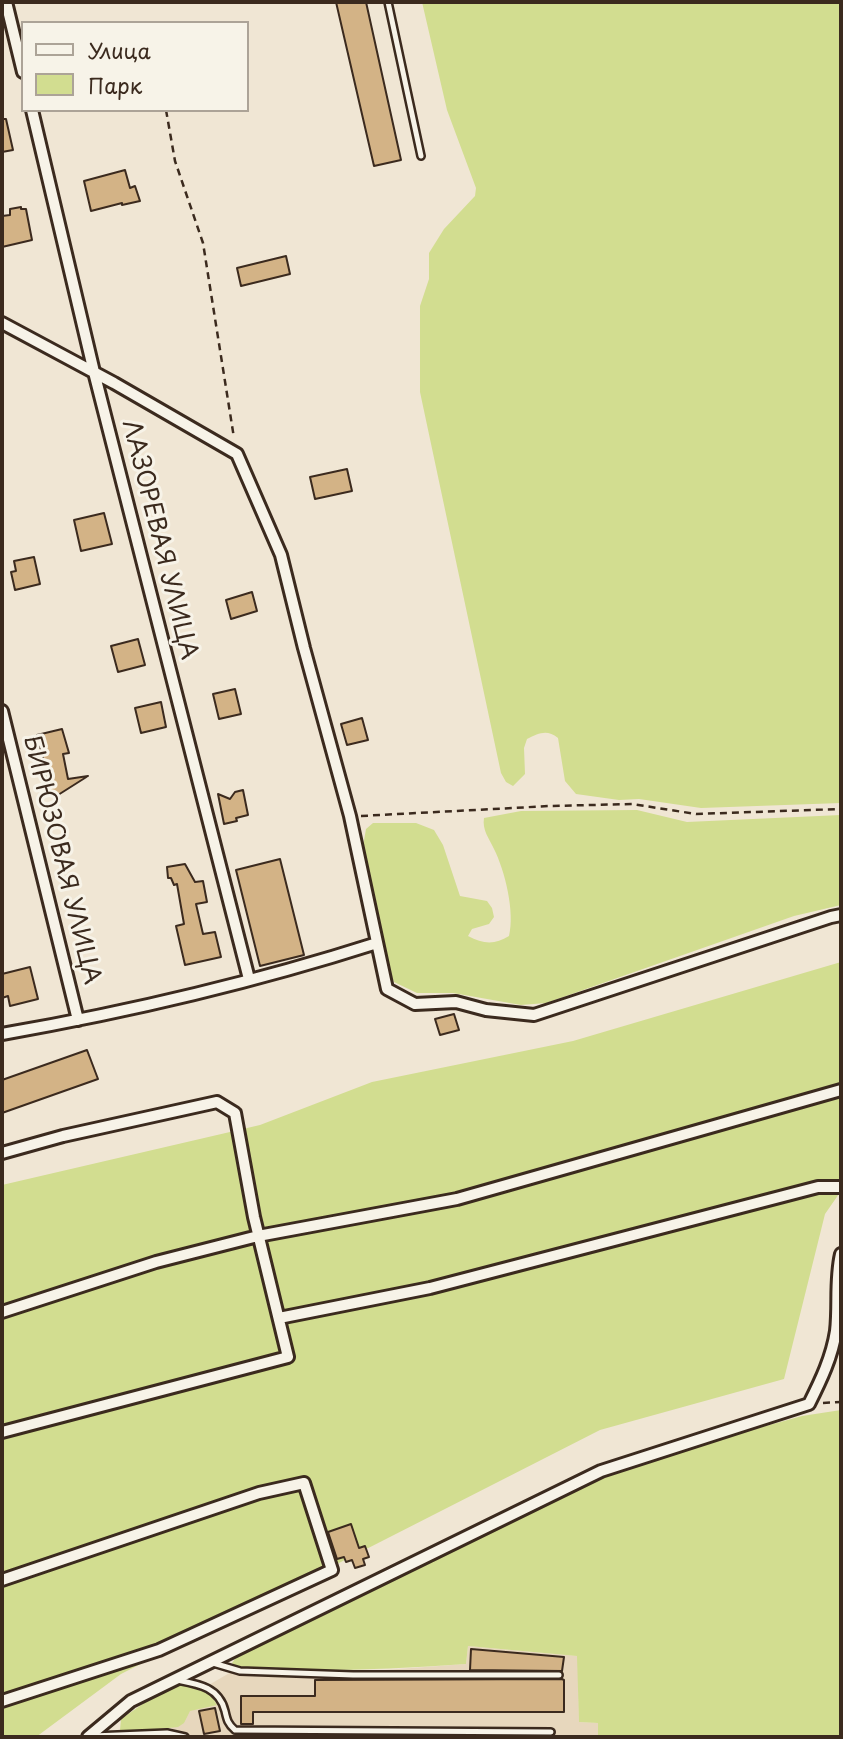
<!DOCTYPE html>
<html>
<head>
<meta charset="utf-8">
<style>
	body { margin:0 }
	#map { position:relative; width:843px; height:1739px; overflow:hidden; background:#f0e6d4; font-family:"Playpen Sans",sans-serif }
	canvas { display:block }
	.frame { position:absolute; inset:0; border:4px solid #3b2a1e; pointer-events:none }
	.legend { position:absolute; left:21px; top:21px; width:228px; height:91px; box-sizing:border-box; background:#f7f3e8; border:2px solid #aca397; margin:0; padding:9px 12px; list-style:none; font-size:21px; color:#3b2a1e }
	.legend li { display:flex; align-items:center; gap:14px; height:35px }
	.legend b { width:35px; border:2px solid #aca397 }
</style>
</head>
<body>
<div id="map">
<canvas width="843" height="1739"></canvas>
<div class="frame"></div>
<ul class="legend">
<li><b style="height:9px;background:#f7f3e8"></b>Улица</li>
<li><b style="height:19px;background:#d2dd90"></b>Парк</li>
</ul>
</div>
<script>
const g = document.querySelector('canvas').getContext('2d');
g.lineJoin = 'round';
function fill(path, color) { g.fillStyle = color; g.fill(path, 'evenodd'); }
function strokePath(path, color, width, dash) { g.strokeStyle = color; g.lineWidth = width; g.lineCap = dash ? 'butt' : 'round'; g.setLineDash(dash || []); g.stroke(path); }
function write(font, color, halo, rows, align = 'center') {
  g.font = font + ' "Playpen Sans",sans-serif'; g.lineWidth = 6; g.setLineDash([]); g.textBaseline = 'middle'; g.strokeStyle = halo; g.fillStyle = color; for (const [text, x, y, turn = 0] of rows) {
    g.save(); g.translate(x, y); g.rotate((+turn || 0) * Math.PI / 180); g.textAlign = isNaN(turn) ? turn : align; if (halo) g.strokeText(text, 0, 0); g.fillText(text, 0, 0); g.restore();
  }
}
fill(new Path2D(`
	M468 1646 578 1656 579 1722 599 1723 598 1737H172L171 1707 238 1668 299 1672 385 1670 466 1664Z`), '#e7d7bd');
fill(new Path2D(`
	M422 2H841V803L701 808 639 799 619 800 576 794 565 781 558 738C547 729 539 733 527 739L524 748 525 774 513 786 506 782 501 773 420 392V306L429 279V253L444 229 475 196 476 188 447 110Z
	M637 810 687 822 841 815V905L794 916 546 1003 521 1005 453 993H417L394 982 380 950 377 906 363 846 366 829 373 823H416L434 830 443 845 460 896 487 901 492 908 494 917 489 924 472 929 468 936C483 944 495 945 509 936 515 912 505 871 494 849 489 838 482 830 484 818L521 811Z
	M841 962V1191L825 1214 784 1379 600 1430 121 1674 36 1737H2V1185L260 1125 372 1082 573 1041Z
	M841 1410V1737H598V1723L579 1722 577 1656 468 1646 466 1664C390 1669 314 1673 238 1668L232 1663 237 1656 604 1477 726 1437 802 1416Z
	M180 1685C195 1685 210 1691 217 1705L190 1711 184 1723 178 1727 131 1732 120 1730 121 1719 163 1690Z`), '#d2dd90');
const building = new Path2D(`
	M336 2H366L401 160 374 166Z
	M2 119H6L13 150 2 152Z
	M125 170 130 188 135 186 140 201 122 205V203L91 211 84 181Z
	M21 207V209H26L32 240 2 247V216L10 215V209Z
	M286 256 290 274 241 286 237 268Z
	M347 469 352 491 315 499 310 477Z
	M104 513 112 544 81 551 74 520Z
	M34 557 40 584 15 590 11 572 16 571 14 561Z
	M252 592 257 611 231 619 226 600Z
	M138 639 145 665 118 672 111 646Z
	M235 689 241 714 219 719 213 694Z
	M161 702 166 727 141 733 135 708Z
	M362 718 368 740 347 745 341 724Z
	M62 729 69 753 63 754 68 779 88 776 58 795 57 793 48 794 44 774 47 773 37 735Z
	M243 790 248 815 236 818 237 821 224 824 218 794 230 799 235 792Z
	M280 859 304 955 260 966 236 870Z
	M185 864 195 882 203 881 207 902 196 904 203 934 215 932 221 957 185 965 176 926 184 924 177 884 174 885 171 878H168L167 867Z
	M30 967 38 999 10 1006 8 996 2 998V974Z
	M454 1014 459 1030 440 1035 435 1019Z
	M87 1050 98 1079 2 1113V1080Z
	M351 1524 359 1548 365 1546 369 1557 363 1559 365 1565 355 1568 352 1560 346 1562 344 1557 337 1559 328 1532Z
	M471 1649 564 1657 562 1671 470 1670Z
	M562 1679 564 1680V1712H253V1724H241V1696H315V1680Z
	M215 1708 220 1731 204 1734 199 1711Z`);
fill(building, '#d3b386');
strokePath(building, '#3b2a1e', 2);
const service = new Path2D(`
	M388 2 421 156
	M213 1663 240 1671 353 1675H559
	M177 1680C198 1684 219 1687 225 1711 227 1720 228 1724 235 1730L551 1732
	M93 1736 167 1733 185 1737`);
const minor = new Path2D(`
	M6 2 23 72
	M32 110 94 372 249 979
	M2 323 114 383 237 454 281 555 304 648 350 816 387 989 415 1004 456 1002 486 1010 534 1015 831 917 841 915
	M2 711 78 1020
	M2 1034C128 1012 255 982 377 943
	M2 1153 63 1136 217 1102 235 1113 254 1217 288 1357 2 1432
	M2 1312 156 1262 258 1236 457 1199 841 1090
	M279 1318 430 1288 818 1187H841
	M2 1580 259 1493 304 1483 332 1570 159 1650 2 1701
	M88 1737 131 1701 601 1471 809 1404C821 1380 832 1357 836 1331 839 1305 835 1280 841 1254`);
strokePath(service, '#3b2a1e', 10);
strokePath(minor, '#3b2a1e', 16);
strokePath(new Path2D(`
	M166 110 175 161 203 243 234 438
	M361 816 550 806 632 804 696 814 841 809
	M823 1403 841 1402`), '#3b2a1e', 2.5, [7, 5]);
strokePath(service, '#f7f3e8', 5);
strokePath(minor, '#f7f3e8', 10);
write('24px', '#3b2a1e', '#f7f3e8', [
	["ЛАЗОРЕВАЯ УЛИЦА",159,540,76],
	["БИРЮЗОВАЯ УЛИЦА",61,860,76]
]);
</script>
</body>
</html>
